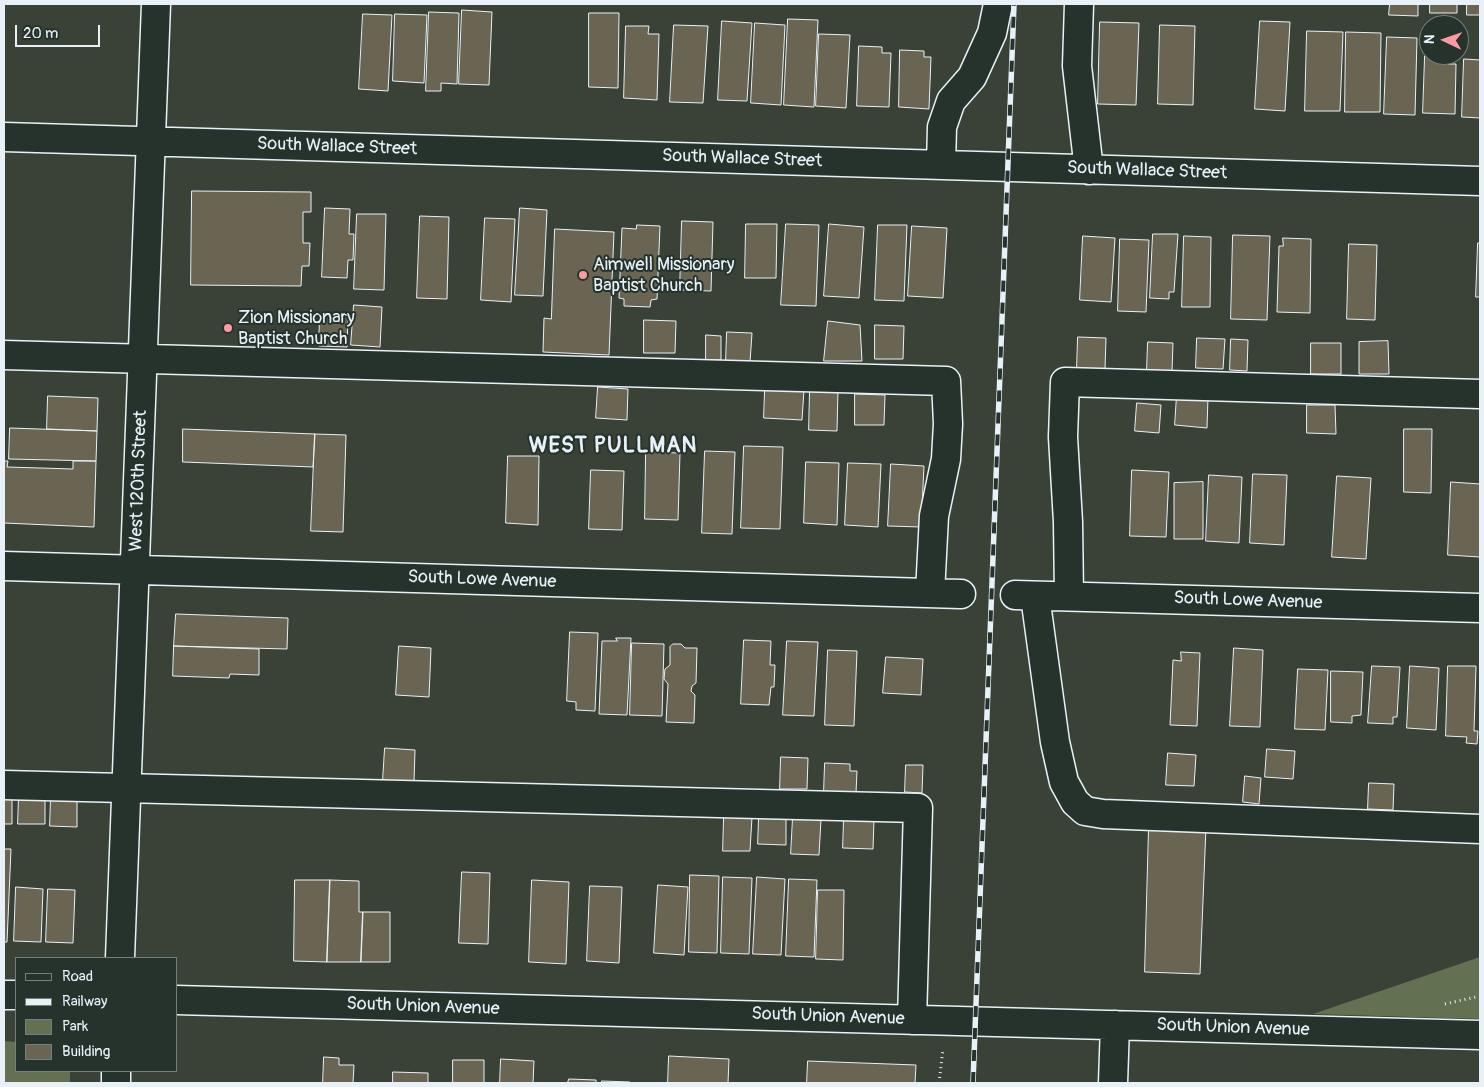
<!DOCTYPE html>
<html>
<head>
<meta charset="utf-8">
<style>
	body { margin:0 }
	#map { position:relative; width:1484px; height:1087px; overflow:hidden; background:#3a4238; font-family:Pangolin,sans-serif }
	canvas { display:block }
	.frame { position:absolute; inset:0; border:5px solid #e8f1f8; pointer-events:none }
	.legend { position:absolute; left:15px; top:957px; width:162px; height:115px; box-sizing:border-box; background:#26332d; border:1px solid #747f7e; margin:0; padding:6px 9px; list-style:none; font-size:15px; color:#e8f1f8 }
	.legend li { display:flex; align-items:center; gap:10px; height:25px }
	.legend b { width:25px; border:1px solid #747f7e }
	.north { position:absolute; left:1419px; top:15px; width:50px; height:50px; box-sizing:border-box; background:#26332d; border:1px solid #747f7e; border-radius:50%; rotate:273deg; font-size:14px; font-weight:700; line-height:20px; text-align:center; color:#e8f1f8 }
	.north::after { content:''; display:block; margin:auto; width:18px; height:22px; background:#ff9aa2; clip-path:polygon(50% 0,100% 100%,50% 72%,0 100%) }
	.scale { position:absolute; left:15px; top:25px; width:85px; height:22px; box-sizing:border-box; border:2px solid #e8f1f8; border-top:0; padding-left:6px; font-size:15px; line-height:18px; white-space:nowrap; color:#e8f1f8; -webkit-text-stroke:4px #26332d; paint-order:stroke }
</style>
</head>
<body>
<div id="map">
<canvas width="1484" height="1087"></canvas>
<div class="frame"></div>
<ul class="legend">
<li><b style="height:6px;background:#26332d"></b>Road</li>
<li><b style="height:6px;background:#e8f1f8"></b>Railway</li>
<li><b style="height:14px;background:#637051"></b>Park</li>
<li><b style="height:14px;background:#6a6553"></b>Building</li>
</ul>
<div class="north">N</div>
<div class="scale">20 m</div>
</div>
<script>
const g = document.querySelector('canvas').getContext('2d');
g.lineJoin = 'round';
function fill(path, color) { g.fillStyle = color; g.fill(path, 'evenodd'); }
function strokePath(path, color, width, dash) { g.strokeStyle = color; g.lineWidth = width; g.lineCap = dash ? 'butt' : 'round'; g.setLineDash(dash || []); g.stroke(path); }
function write(font, color, halo, rows, align = 'center') {
  g.font = font + ' Pangolin,sans-serif'; g.lineWidth = 4; g.setLineDash([]); g.textBaseline = 'middle'; g.strokeStyle = halo; g.fillStyle = color; for (const [text, x, y, turn = 0] of rows) {
    g.save(); g.translate(x, y); g.rotate((+turn || 0) * Math.PI / 180); g.textAlign = isNaN(turn) ? turn : align; if (halo) g.strokeText(text, 0, 0); g.fillText(text, 0, 0); g.restore();
  }
}
fill(new Path2D(`
	M1480 957V1019L1313 1014Z
	M4 1041 16 1042V1071H70V1083H4Z`), '#637051');
const building = new Path2D(`
	M1390 4H1418V16L1389 15Z
	M1430 4H1457V13H1430Z
	M1467 4H1480V15H1467Z
	M462 10 492 12 489 85 459 84Z
	M429 12 459 13 457 84 441 83V91H426Z
	M589 13H619L618 88 589 87Z
	M363 14 392 15 388 91 359 89Z
	M395 14 427 15 424 83 393 81Z
	M788 19 818 20 814 107 784 105Z
	M722 21 752 23 747 101 718 100Z
	M1260 21 1290 22 1285 111 1255 109Z
	M1100 22 1139 23 1136 105 1098 104Z
	M755 23 785 25 781 105 751 103Z
	M674 25 708 26 703 103 670 102Z
	M1160 25 1195 26 1193 105 1158 104Z
	M626 26H649L648 34H659L657 100 624 98Z
	M1307 31 1343 32 1340 111H1305Z
	M1346 32 1381 33 1380 112H1345Z
	M819 34 850 35 846 108 816 106Z
	M1387 37 1417 38 1415 115 1384 114Z
	M859 46 882 47V53H891L889 107 857 106Z
	M900 50 924 51V57H931L929 109 899 107Z
	M1425 56 1448 57V64H1456L1455 114 1423 113Z
	M1464 59 1480 60V118L1462 117Z
	M192 191 311 192V212H303V243H310L309 266H302L301 286 191 285Z
	M325 208 350 209 349 234H354L353 260H348L347 278 322 277Z
	M520 208 547 210 543 296 515 295Z
	M357 214H386L384 290 354 289Z
	M420 216 449 217 447 299 417 298Z
	M485 218 515 219 511 302 481 300Z
	M682 221 713 222 711 291 680 290Z
	M746 224H777L776 278H745Z
	M786 224 819 225 816 306 781 305Z
	M829 224 864 227 859 298 824 296Z
	M637 225 660 226 657 299 651 300 650 307 624 306V299L619 298 622 228 636 229Z
	M878 225H907L904 301 875 300Z
	M912 226 947 228 943 298 908 296Z
	M555 229 614 232 609 355 543 352 544 318 551 319Z
	M1153 234H1178L1174 292H1169V299L1150 298Z
	M1233 235 1270 236 1267 320 1231 319Z
	M1083 236 1115 238 1111 302 1080 300Z
	M1184 236 1211 237 1210 307H1182Z
	M1283 238 1311 239 1310 313 1277 312 1279 246H1283Z
	M1120 239 1149 240 1146 312 1118 311Z
	M1478 243H1480V297H1476Z
	M1349 244 1377 245 1375 320 1347 319Z
	M354 305 382 307 380 347 351 345Z
	M320 315 348 317 347 347 319 346Z
	M644 320 676 321 675 353H644Z
	M828 321 860 325 862 361H824Z
	M875 325 904 326 903 359H875Z
	M727 332 752 333 750 362 726 361Z
	M706 335 721 336V360H706Z
	M1078 337 1106 338 1105 369 1077 368Z
	M1197 338 1225 339 1223 369 1196 368Z
	M1231 339 1248 340 1247 371 1230 370Z
	M1388 341 1389 374H1359V342Z
	M1148 342 1173 343 1172 371 1147 370Z
	M1311 343H1341V374H1311Z
	M598 387 628 389 627 420 596 418Z
	M765 389 804 390 802 420 764 418Z
	M810 389 838 390 837 431 809 430Z
	M855 394 885 395 884 425H855Z
	M1177 395 1208 397 1207 428 1175 425Z
	M48 396 98 398 97 431 47 429Z
	M1137 403 1161 405 1159 433 1135 431Z
	M1307 405H1335L1336 434 1307 433Z
	M10 428 97 431 96 461 9 459Z
	M183 429 315 434 313 467 183 462Z
	M1404 429H1432L1431 493 1404 492Z
	M315 434 346 435 343 532 311 531Z
	M744 446 783 447 780 529 741 528Z
	M705 451 735 452 732 534 702 533Z
	M646 452 680 453 678 520 645 519Z
	M508 456H539L538 525 506 523Z
	M4 461H8L7 467 73 469V461H96L94 527 4 523Z
	M806 462 839 463 837 525 804 523Z
	M848 463 881 464 878 527 845 525Z
	M891 464 924 466 921 527 888 526Z
	M591 470 624 471 622 530 589 529Z
	M1132 470 1169 472 1166 537 1130 536Z
	M1253 474 1287 475 1284 545 1250 543Z
	M1209 475 1242 477 1239 543 1206 541Z
	M1337 476 1371 478 1366 559 1332 557Z
	M1203 482V539H1174V483Z
	M1451 482 1480 484V557L1448 555Z
	M176 614 288 618 287 649 174 646Z
	M570 632 598 633 595 711 576 710V702L567 701Z
	M616 638H631L627 715 599 714 602 641H617Z
	M744 640 771 641 770 665H775L774 687H771L769 705 741 704Z
	M787 641 818 642 814 716 783 715Z
	M632 643 664 644 662 716 630 715Z
	M673 644H681L685 648H697L696 683 692 686 691 691 695 695 694 723 666 722 668 684 664 679 665 669 670 665V647Z
	M174 646 259 649V675L230 674 229 678 173 676Z
	M399 646 431 648 429 697 396 695Z
	M1234 648 1263 650 1260 727 1230 726Z
	M828 650 857 651 854 726 825 725Z
	M1181 652 1200 653 1197 726 1170 725 1173 660 1181 661Z
	M886 657 923 659 921 695 883 693Z
	M1372 666 1400 667 1397 717H1393V724L1368 723Z
	M1410 666 1439 668 1436 730 1407 728Z
	M1448 666H1476L1474 731H1478L1477 744 1466 743 1467 737 1446 736Z
	M1298 669 1328 670 1325 730 1295 729Z
	M1331 671 1363 672 1361 715 1352 716V723L1331 722Z
	M385 748 415 750 414 782 383 780Z
	M1267 749 1295 751 1293 779 1265 777Z
	M1168 753 1196 755 1194 786 1166 785Z
	M781 757 808 758 807 789H780Z
	M825 763 850 764V771H857L856 793 824 792Z
	M906 765H923L922 793 905 792Z
	M1245 776 1261 778 1259 804 1243 802Z
	M1369 783 1394 784 1393 810 1368 809Z
	M4 795H12V824H4Z
	M19 795H45V824H18Z
	M51 797H77V827L50 826Z
	M724 816 752 817 750 851H723Z
	M759 817 786 818V845L758 844Z
	M793 817 821 819 819 855 791 854Z
	M844 818 874 819 873 849 843 848Z
	M1149 826 1206 827 1200 974 1145 972Z
	M4 849H11L7 942H4Z
	M462 872 490 873 488 944 459 943Z
	M690 875 719 876 717 953 689 952Z
	M723 877 752 878 749 954 721 953Z
	M757 877 785 879 781 955 753 954Z
	M789 879 817 880 814 957 786 956Z
	M295 880H330L327 962 294 961Z
	M330 880 359 881V912H363L361 962H327Z
	M532 880 569 882 566 964 529 962Z
	M658 885 688 887 684 955 654 953Z
	M590 886 622 887 619 963 587 961Z
	M16 887 43 889 41 942 14 941Z
	M48 889 75 890 73 943 46 942Z
	M818 890H844L843 960 816 959Z
	M363 912H390V962H361Z
	M669 1056 729 1059 728 1083H668Z
	M324 1057 339 1058V1065H354L353 1083H323Z
	M501 1059 534 1061 533 1083H500Z
	M453 1060H484V1083H453Z
	M808 1061 916 1065 915 1083H807Z
	M393 1072 428 1073V1083H393Z
	M569 1079 596 1080V1083H568Z
	M602 1081 630 1082V1083H602Z`);
fill(building, '#6a6553');
strokePath(building, '#e8f1f8', 1);
const minor = new Path2D(`
	M1079 4 1077 66 1089 170
	M4 137 1480 181
	M941 165 942 127 951 101 972 77 992 33 998 4
	M4 355 946 381 948 424 946 459 934 516 930 593
	M4 566 961 594
	M1015 595 1480 608
	M1035 596 1055 742 1064 782 1075 802 1085 811 1103 814 1480 829
	M1069 596 1068 522 1063 437 1065 382 1480 394
	M4 785 918 808 912 1020
	M120 958 156 4
	M4 995H16
	M176 1000 1480 1035
	M116 1083V1071
	M1113 1083 1115 1025`);
strokePath(minor, '#e8f1f8', 31);
strokePath(new Path2D(`
	M1445 1004 1480 996
	M939 1083 943 1049`), '#e8f1f8', 3, [1, 4]);
strokePath(minor, '#26332d', 28);
const rail = new Path2D(`
	M973 1083 1014 4`);
strokePath(rail, '#e8f1f8', 5.5);
strokePath(rail, '#26332d', 4, [11]);
for (const [x, y, r, color] of [
	[583,275,5,"#ff9aa2"],
	[228,328,5,"#ff9aa2"]
]) { const dot = new Path2D(); dot.arc(x, y, r, 0, 2 * Math.PI); g.fillStyle = color; g.fill(dot); strokePath(dot, '#26332d', 2); }
write('18px', '#e8f1f8', '#26332d', [
	["South Wallace Street",337,147,2],
	["South Wallace Street",742,159,2],
	["South Wallace Street",1147,171,2],
	["West 120th Street",139,481,-88],
	["South Lowe Avenue",482,580,2],
	["South Lowe Avenue",1248,601,2],
	["South Union Avenue",423,1007,2],
	["South Union Avenue",828,1017,2],
	["South Union Avenue",1233,1028,2]
]);
write('18px', '#e8f1f8', '#26332d', [
	["Aimwell Missionary",593,265],
	["Baptist Church",593,286],
	["Zion Missionary",238,318],
	["Baptist Church",238,339]
], 'left');
g.letterSpacing = '1px';
write('bold 22px', '#e8f1f8', '#26332d', [
	["WEST PULLMAN",613,446]
]);
g.letterSpacing = '0px';
</script>
</body>
</html>
